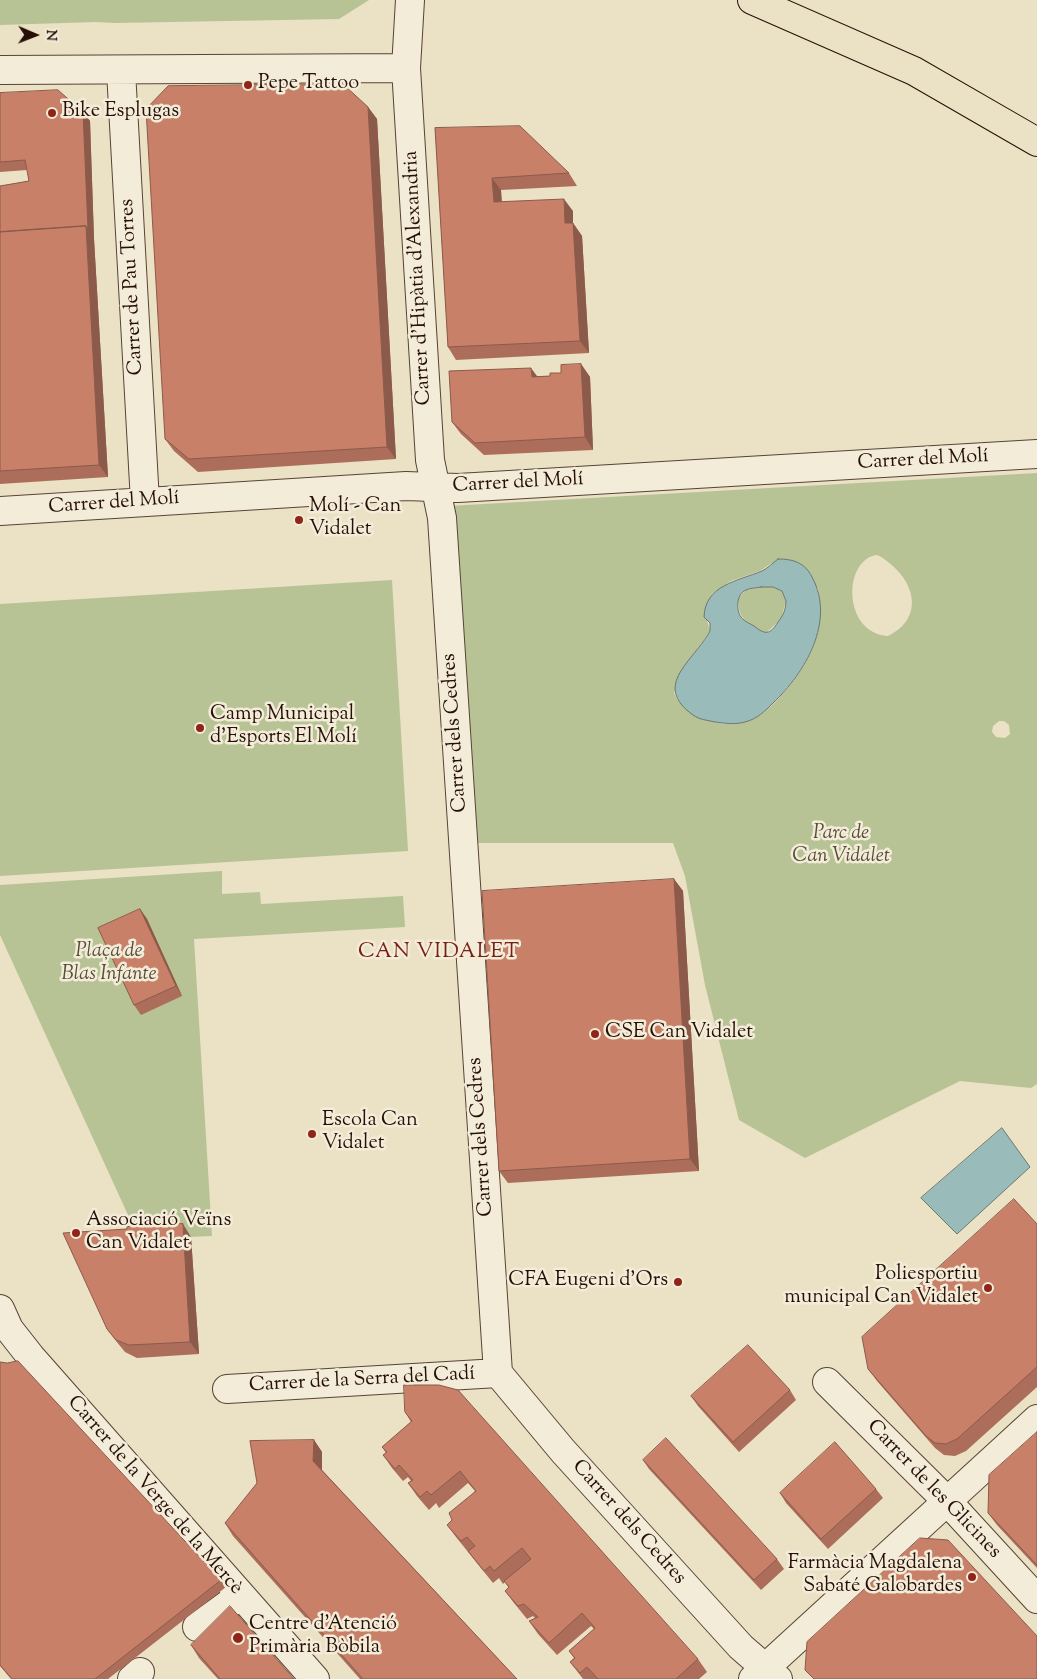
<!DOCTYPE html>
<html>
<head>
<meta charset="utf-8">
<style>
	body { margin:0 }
	#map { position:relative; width:1037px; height:1679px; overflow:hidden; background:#ebe1c5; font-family:"Sorts Mill Goudy",serif }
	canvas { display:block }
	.north { position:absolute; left:10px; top:10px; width:50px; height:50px; -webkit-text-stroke:4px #f2ecd9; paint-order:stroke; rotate:91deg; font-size:14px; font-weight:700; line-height:20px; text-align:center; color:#270e06 }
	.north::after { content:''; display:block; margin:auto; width:18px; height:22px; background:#270e06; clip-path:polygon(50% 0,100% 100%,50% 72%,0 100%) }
</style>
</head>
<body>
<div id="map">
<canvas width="1037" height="1679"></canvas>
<div class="north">N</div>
</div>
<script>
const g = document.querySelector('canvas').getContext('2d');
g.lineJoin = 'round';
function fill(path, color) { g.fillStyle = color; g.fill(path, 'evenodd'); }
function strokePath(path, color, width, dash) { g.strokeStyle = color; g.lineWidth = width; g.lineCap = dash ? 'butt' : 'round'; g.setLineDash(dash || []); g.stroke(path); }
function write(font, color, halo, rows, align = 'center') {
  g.font = font + ' "Sorts Mill Goudy",serif'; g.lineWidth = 5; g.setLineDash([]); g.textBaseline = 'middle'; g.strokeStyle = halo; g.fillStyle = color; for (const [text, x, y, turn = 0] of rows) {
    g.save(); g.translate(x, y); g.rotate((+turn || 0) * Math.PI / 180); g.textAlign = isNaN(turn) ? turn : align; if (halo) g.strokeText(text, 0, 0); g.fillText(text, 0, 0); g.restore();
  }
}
fill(new Path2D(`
	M0 0H369L339 19 115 23 96 22 0 25Z
	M1037 473V1084L1031 1088 960 1081 805 1158 739 1120 705 985 685 876 673 843H469L448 506ZM877 555C884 558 890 563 896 569 918 591 919 621 888 636 842 633 843 559 877 555ZM772 563 818 588C821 605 820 621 816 638 810 664 776 709 751 720 734 727 714 724 699 716 688 710 678 705 674 693L681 672 710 631 707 620 712 594 731 581 760 571ZM999 721H1004L1009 725 1010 734 1005 738 996 737 992 732 993 726Z
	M392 580 408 851 0 876V604Z
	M761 587H773L782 591 786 601 781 619 766 633C759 632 758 629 752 626 741 619 738 611 738 598L746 590Z
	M222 871V894L260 892 261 904 403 896 405 927 194 939 212 1236 139 1239 0 935V885Z`), '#b7c395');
const water = new Path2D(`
	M778 559C794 559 805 563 812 577 836 621 805 673 773 703 765 711 757 719 745 722 734 725 725 723 715 722 707 720 700 720 693 715 651 685 694 661 710 631V623L704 617C705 585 738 581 762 571 768 568 773 563 778 559ZM761 587H773L782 591 786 601C786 609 783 616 778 622 770 635 765 635 754 626 749 623 745 622 741 617 736 610 736 594 746 590 750 588 756 588 761 587Z
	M1002 1128 1030 1167 957 1234 921 1198Z`);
fill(water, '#99bcba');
strokePath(water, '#6b7672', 1);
const minor = new Path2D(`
	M410 0 406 68 430 460 442 518 498 1373 563 1451 741 1647 778 1679
	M0 70 406 68
	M121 71 145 502
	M0 511 406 486 458 488 1037 454
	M0 1309 9 1329 31 1357 315 1679
	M827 1382 947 1501 1037 1599
	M227 1389 498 1373
	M197 1627 241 1595
	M132 1679 140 1672
	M753 1679 1037 1419`);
const highway = new Path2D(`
	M752 0 914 71 1037 142`);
strokePath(minor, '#584336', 30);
strokePath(highway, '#270e06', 30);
strokePath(minor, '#f2ecd9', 28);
strokePath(highway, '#ebe1c5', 28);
fill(new Path2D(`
	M0 93 83 112 90 121 94 239 108 477 0 484V186L29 181 27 170 0 172Z
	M368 107 377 119 396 459 198 472 174 451 165 439Z
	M435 128 569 173 577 186 501 190 502 202 573 211V223L582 236 589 353 456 360 448 347Z
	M581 364 590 377 593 450 484 455 461 434 452 422 537 376H550L561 373Z
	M674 879 683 891 699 1171 508 1183 499 1171Z
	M140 909 147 919 182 996 141 1015 134 1005Z
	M1037 1224V1387L966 1451 955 1456 944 1455 935 1448 877 1381 868 1369Z
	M191 1237 199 1354 137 1358 125 1352 116 1341 107 1329Z
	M0 1362 221 1580 226 1587 108 1679H11L0 1666Z
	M790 1390 796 1400 739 1452 698 1406 691 1396Z
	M405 1412 698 1659 707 1672 699 1679H583L570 1662 574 1658 569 1651 594 1629 591 1626 557 1655 538 1634 529 1621 535 1618 533 1616 527 1619 514 1603 505 1591 509 1588 505 1582 503 1584 499 1578 493 1583 456 1537 447 1525 452 1520 475 1491 468 1483 439 1508 436 1503 429 1510 417 1496 408 1483 411 1481 408 1477 403 1481 392 1468 383 1455 386 1453 382 1447 411 1422Z
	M1037 1432V1568L997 1525 988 1513Z
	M314 1440 322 1452V1470L517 1679H360L233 1536 225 1523Z
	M643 1460 777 1559 784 1569 761 1590 649 1469Z
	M876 1489 883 1498 828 1549 786 1503 780 1493Z
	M191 1645 294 1679H218L199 1658Z`), '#ac6e5a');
fill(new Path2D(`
	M368 107 377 119 396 459 387 447Z
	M83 112 90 121 94 239 108 477 99 465 86 226Z
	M492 178 501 190 502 215 494 202Z
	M564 199 573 211V236L565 223Z
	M573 223 582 236 589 353 580 341Z
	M581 364 590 377 593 450 585 437Z
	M531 368 540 380 532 377Z
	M674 879 683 891 699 1171 690 1159Z
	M140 909 147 919 182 996 176 986Z
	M183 1224 191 1237 199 1354 190 1342Z
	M314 1440 322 1452V1473L313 1461Z`), '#8c5a4a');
const building = new Path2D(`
	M343 84 368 107 387 447 189 459 165 439 146 109 168 86Z
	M58 90 83 112 88 229 86 226 0 232V186L29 181 25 160 0 162V93Z
	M520 126 569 173 492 178 494 202 564 199 565 223H573L580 341 448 347 435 128Z
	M86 226 99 465 0 471V232Z
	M581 364 585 437 475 443 452 422 449 371 531 368 532 377 550 376V373H561V365Z
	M674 879 690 1159 499 1171 482 891Z
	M140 909 176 986 134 1005 98 928Z
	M1014 1199 1037 1224V1367L957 1439 946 1444 935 1443 926 1436 868 1369 862 1337Z
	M183 1224 190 1342 129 1345 116 1340 107 1329 63 1233 127 1229V1227Z
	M748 1345 790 1390 733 1442 691 1396Z
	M18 1361 221 1580 95 1679H12L0 1665V1362L7 1363Z
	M404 1385H439L458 1390 698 1659 676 1679H598L587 1667 580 1673 570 1662 575 1658 569 1651 595 1628 582 1613 549 1643 529 1621 538 1617 524 1604 518 1606 505 1591 509 1587 504 1581 531 1559 522 1548 494 1571 490 1566 484 1571 468 1551 475 1546 467 1537 461 1541 447 1525 452 1520 449 1513 476 1491 460 1471 431 1495 427 1491 420 1497 408 1483 413 1480 399 1465 395 1469 383 1455 387 1452 382 1447 412 1421 405 1412Z
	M1037 1432V1565L988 1513 989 1475Z
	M666 1438 777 1559 754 1580 643 1460Z
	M314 1440 313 1461 517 1679H363L225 1523 257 1483 250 1441Z
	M835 1442 876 1489 821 1539 780 1493Z
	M920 1538 948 1540 1037 1636V1679H814L805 1670 807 1642Z
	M230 1606 294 1679H220L191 1645Z`);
fill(building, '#c88069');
strokePath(building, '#8c5a4a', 1);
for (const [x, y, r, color] of [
	[248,85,5,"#8f2418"],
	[52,113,5,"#8f2418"],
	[299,520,5,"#8f2418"],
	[200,728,5,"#8f2418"],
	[595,1034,5,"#8f2418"],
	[312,1134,5,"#8f2418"],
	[76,1233,5,"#8f2418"],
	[678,1282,5,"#8f2418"],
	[988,1288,5,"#8f2418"],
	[972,1577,5,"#8f2418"],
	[238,1638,6,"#8f2418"]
]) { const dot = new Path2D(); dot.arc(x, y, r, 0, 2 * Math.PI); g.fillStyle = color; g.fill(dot); strokePath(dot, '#f2ecd9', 2); }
write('20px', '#270e06', '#f2ecd9', [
	["Pepe Tattoo",258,85],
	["Bike Esplugas",62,113],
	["Molí - Can",309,508],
	["Vidalet",309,531],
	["Camp Municipal",210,716],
	["d’Esports El Molí",210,739],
	["CSE Can Vidalet",605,1034],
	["Escola Can",322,1122],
	["Vidalet",322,1145],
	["Associació Veïns",86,1222],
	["Can Vidalet",86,1245],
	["Poliesportiu",978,1276,"right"],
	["municipal Can Vidalet",978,1299,"right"],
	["CFA Eugeni d'Ors",668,1282,"right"],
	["Farmàcia Magdalena",962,1565,"right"],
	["Sabaté Galobardes",962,1588,"right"],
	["Centre d'Atenció",249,1626],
	["Primària Bòbila",249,1649]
], 'left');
write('20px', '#270e06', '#f2ecd9', [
	["Carrer d'Hipàtia d'Alexandria",419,278,-93],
	["Carrer de Pau Torres",133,287,-93],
	["Carrer del Molí",923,461,-3],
	["Carrer del Molí",518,484,-3],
	["Carrer del Molí",114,504,-4],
	["Carrer dels Cedres",456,733,-94],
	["Carrer dels Cedres",482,1137,-94],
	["Carrer de la Serra del Cadí",362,1381,-3],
	["Carrer de les Glicines",933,1490,46],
	["Carrer de la Verge de la Mercè",154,1496,49],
	["Carrer dels Cedres",628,1523,48]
]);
write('italic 20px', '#594d38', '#f2ecd9', [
	["Parc de",841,835],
	["Can Vidalet",841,858],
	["Plaça de",109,953],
	["Blas Infante",109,976]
]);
g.letterSpacing = '1px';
write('21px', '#7a1f14', '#f2ecd9', [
	["CAN VIDALET",439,953]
]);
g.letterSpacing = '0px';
</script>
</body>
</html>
